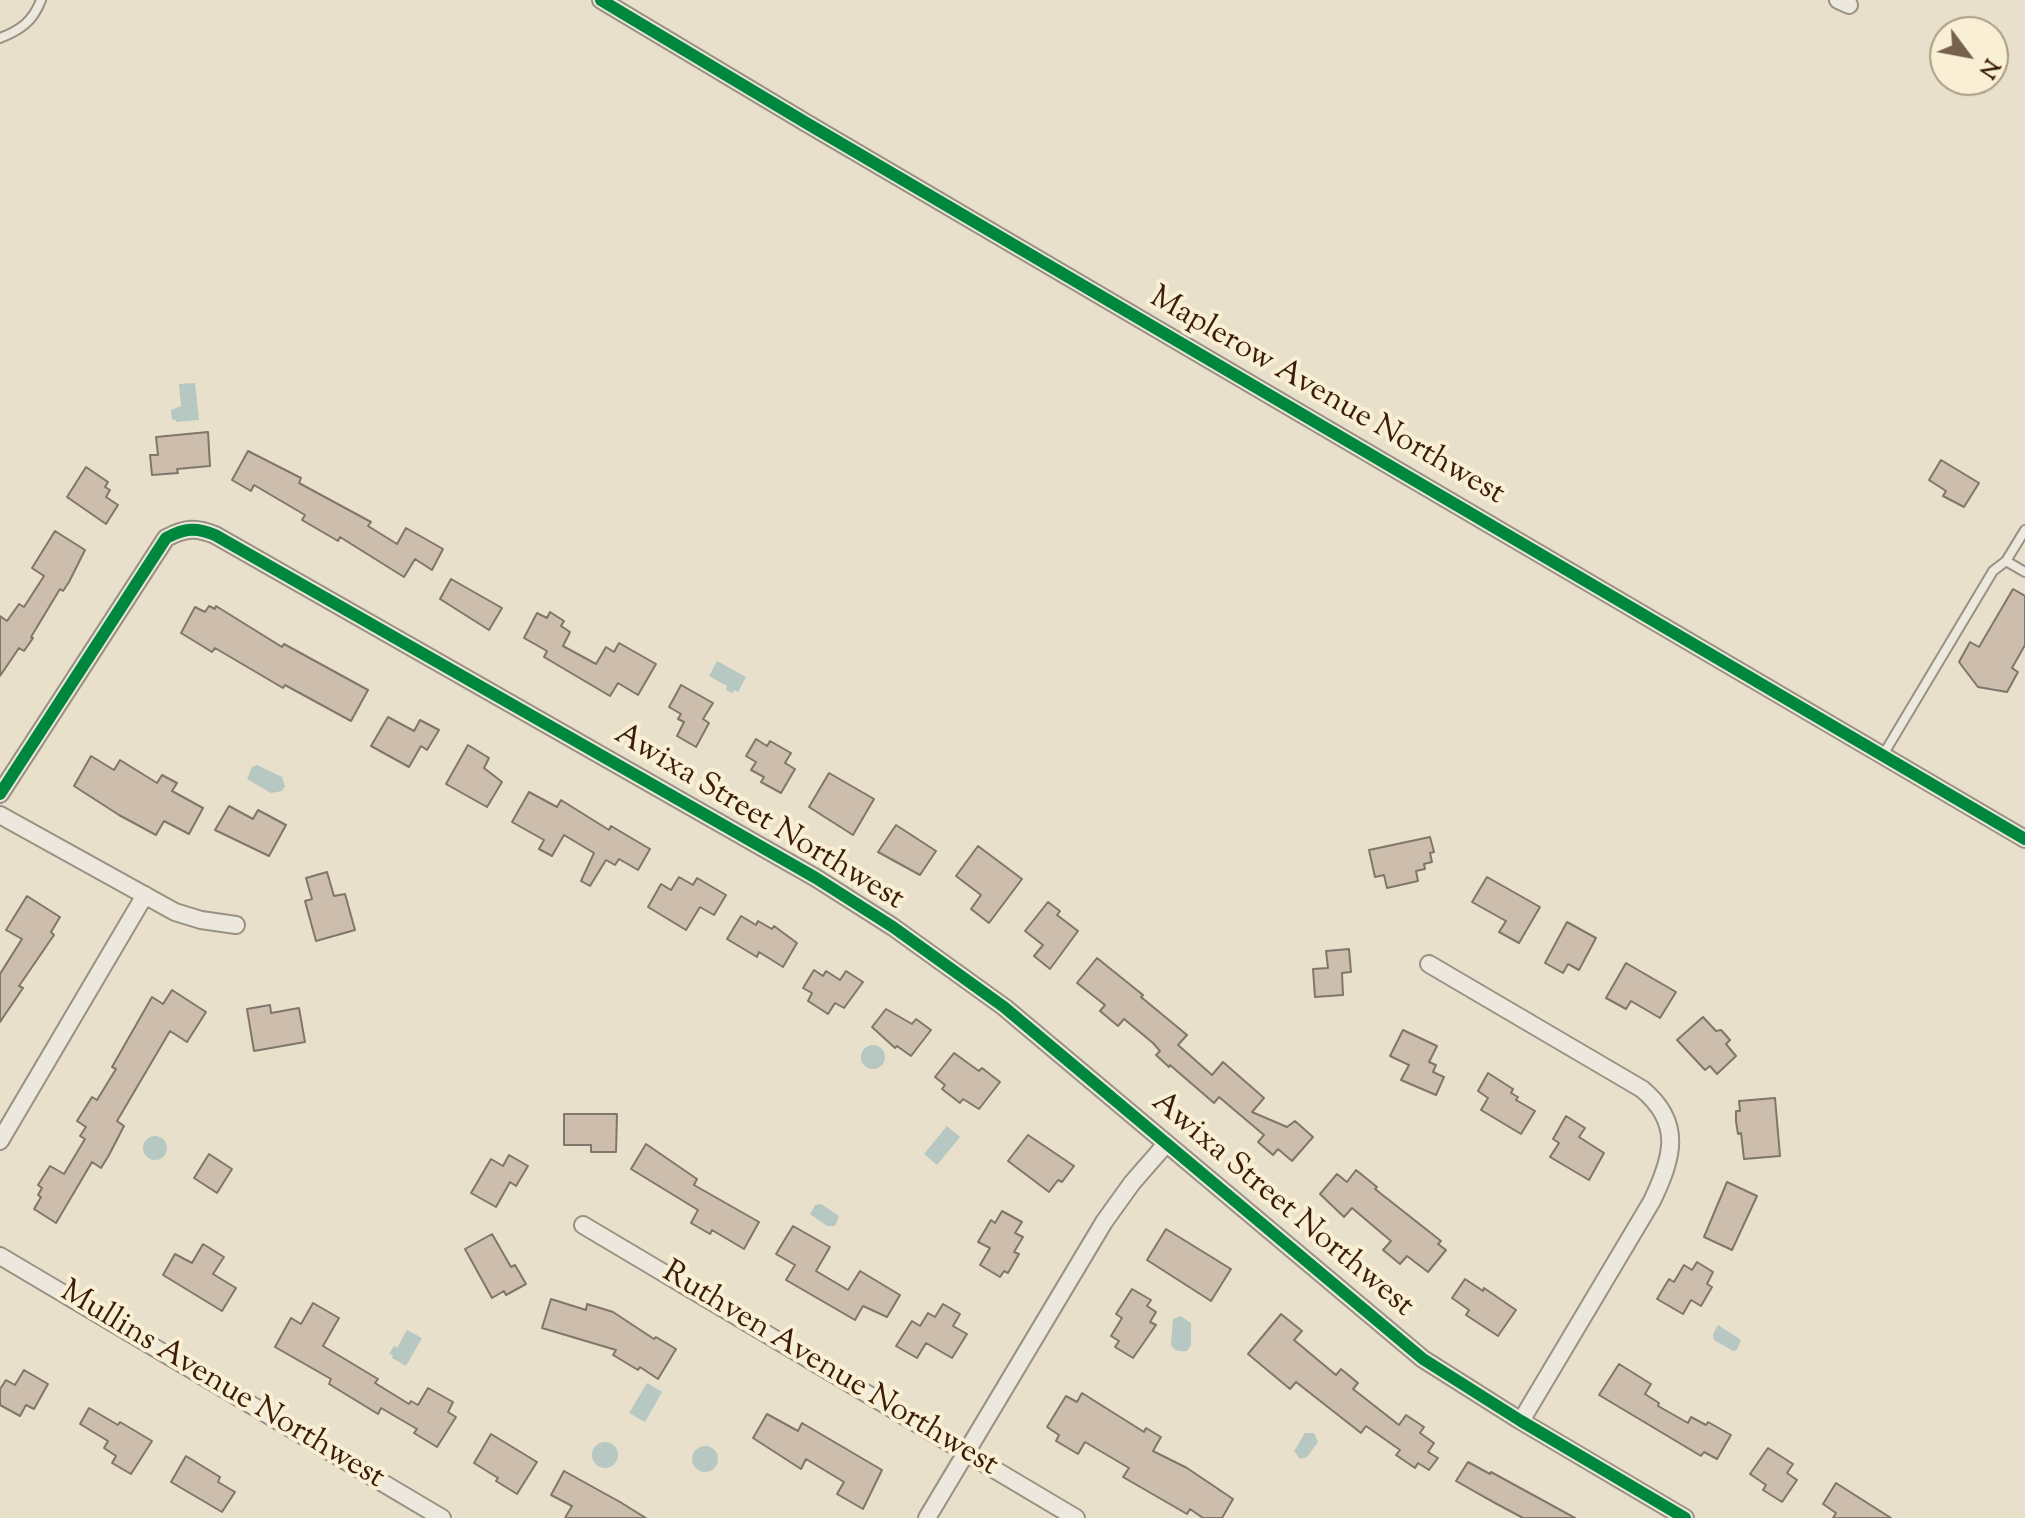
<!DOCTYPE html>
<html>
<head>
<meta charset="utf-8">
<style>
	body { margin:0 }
	#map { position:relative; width:2025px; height:1518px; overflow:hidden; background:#e8e0cb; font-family:"Sorts Mill Goudy",serif }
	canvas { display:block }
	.north { position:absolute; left:1929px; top:16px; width:80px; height:80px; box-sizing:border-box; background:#f8efd5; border:2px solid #ad9b83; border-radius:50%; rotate:122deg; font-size:22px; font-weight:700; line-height:32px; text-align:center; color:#3c1d08 }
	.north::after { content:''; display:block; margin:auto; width:28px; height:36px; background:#78614c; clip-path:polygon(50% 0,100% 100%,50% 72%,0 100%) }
</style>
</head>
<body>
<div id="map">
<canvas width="2025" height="1518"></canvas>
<div class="north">N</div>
</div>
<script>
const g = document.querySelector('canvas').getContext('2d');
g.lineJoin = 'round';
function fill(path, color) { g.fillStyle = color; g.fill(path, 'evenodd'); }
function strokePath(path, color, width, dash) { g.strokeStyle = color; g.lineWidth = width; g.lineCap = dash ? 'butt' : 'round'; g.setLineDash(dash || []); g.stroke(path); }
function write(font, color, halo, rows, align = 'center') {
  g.font = font + ' "Sorts Mill Goudy",serif'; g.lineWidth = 8; g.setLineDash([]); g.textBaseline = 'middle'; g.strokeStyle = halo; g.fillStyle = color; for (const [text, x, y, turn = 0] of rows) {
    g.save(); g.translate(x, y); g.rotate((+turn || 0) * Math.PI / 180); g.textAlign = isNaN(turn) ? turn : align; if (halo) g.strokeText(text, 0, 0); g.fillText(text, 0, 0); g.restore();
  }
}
fill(new Path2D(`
	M195 383 199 420 176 422 175 419 172 420 171 410 181 406 179 384Z
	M717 661 746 677 738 692 734 690 733 693 726 690 727 686 709 676Z
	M257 765 282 777 285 786 282 791 271 793 247 779 252 767Z
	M861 1057a12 12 0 1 1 24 0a12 12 0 1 1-24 0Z
	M947 1126 960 1137 937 1165 924 1154Z
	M143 1148a12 12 0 1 1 24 0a12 12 0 1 1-24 0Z
	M821 1204 839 1216 835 1226H827L810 1214 815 1205Z
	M1181 1316 1191 1323V1345L1187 1351C1181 1352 1173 1351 1171 1344L1173 1319Z
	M1718 1325 1741 1340 1737 1350 1733 1351 1714 1340 1713 1334Z
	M407 1330 422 1338 406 1366 392 1358 393 1355 389 1354 394 1346 397 1348Z
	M647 1383 662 1392 645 1422 629 1413Z
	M1305 1433H1314L1318 1442 1307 1457 1300 1459 1294 1451Z
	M592 1455a13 13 0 1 1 26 0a13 13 0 1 1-26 0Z
	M692 1459a13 13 0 1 1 26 0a13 13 0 1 1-26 0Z`), '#b7c7c2');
const building = new Path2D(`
	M208 432 210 466 177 469 178 473 152 475 150 455H158L156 437Z
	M248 451 301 478 299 483 371 522 368 526 397 544 406 528 443 549 432 570 415 559 404 577 340 537 338 541 302 520 305 515 254 485 251 491 232 480Z
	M1941 460 1979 483 1964 507 1943 496 1946 491 1929 480Z
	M86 467 108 482 105 487 110 490 106 497 118 505 106 524 67 497Z
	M55 531 85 550 69 582 63 591 60 589 31 637 33 638 24 651 19 648 0 676V616L7 621 19 604 24 607 44 576 32 568Z
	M451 579 502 608 489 630 440 599Z
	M2013 589 2025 596V645L2012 668 2018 672 2007 692 1978 687 1959 662 1970 642 1979 647Z
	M209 606 215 609 216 606 282 647 284 644 368 690 351 721 285 685 283 688 215 648 212 652 181 633 195 607 205 612Z
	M550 612 564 621 561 626 570 632 563 646 596 664 606 647 614 652 619 643 656 664 638 695 618 683 610 696 544 657 547 651 524 638 537 613 547 618Z
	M681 685 713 703 703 719 709 723 696 747 677 736 684 722 678 719 681 714 669 707Z
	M388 717 414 731 420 720 439 730 427 750 421 746 409 767 371 746Z
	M756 739 767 746 770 741 791 753 785 763 795 769 781 793 761 782 764 777 751 770 756 762 746 756Z
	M468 745 489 758 484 768 502 782 487 807 446 784Z
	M91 756 114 770 120 760 157 783 162 775 177 783 172 791 203 808 189 834 164 821 156 835 119 815 74 786Z
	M829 773 874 799 853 835 809 807Z
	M529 792 557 807 561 800 609 830 611 826 650 849 638 870 619 859 615 865 606 860 590 886 581 881 594 853 564 835 552 856 539 849 544 840 512 822Z
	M229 806 253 819 258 810 286 825 269 856 215 830Z
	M896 825 936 851 920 875 878 852Z
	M1430 837 1434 852 1430 853 1432 862 1424 864 1425 869 1416 871 1418 881 1387 888 1384 875 1375 877 1369 850Z
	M978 846 1022 879 989 923 971 909 981 895 956 876Z
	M327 872 334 896 345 894 355 930 316 941 305 901 312 899 306 878Z
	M679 877 693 885 697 878 726 895 714 915 700 907 686 930 648 907 661 884 671 890Z
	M1487 877 1540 907 1519 943 1499 932 1506 921 1472 902Z
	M27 896 60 917 51 932 54 935 19 986 23 988 0 1022V974L22 939 6 930Z
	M1048 902 1060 911 1057 915 1078 931 1050 969 1034 956 1043 945 1025 931Z
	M741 916 756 925 758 921 772 929 774 926 797 943 783 967 759 952 757 957 727 939Z
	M1567 922 1596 938 1579 970 1568 964 1563 973 1545 963Z
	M1349 949 1351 972 1342 973 1343 995 1315 997 1313 969 1328 968 1326 951Z
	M1097 958 1143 995 1141 997 1187 1035 1178 1045 1212 1075 1223 1062 1264 1098 1252 1112 1287 1127 1295 1121 1313 1137 1292 1161 1278 1149 1273 1155 1258 1142 1264 1135 1219 1097 1214 1103 1170 1065 1169 1067 1156 1055 1160 1051 1153 1043 1124 1019 1118 1026 1100 1011 1105 1005 1077 983Z
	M1626 963 1676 992 1660 1018 1631 1001 1626 1009 1606 998Z
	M814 970 823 976 826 971 840 980 846 971 863 982 844 1008 835 1003 828 1014 808 1001 812 993 803 988Z
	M172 990 206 1012 187 1042 170 1031 117 1121 124 1126 109 1155 101 1168 92 1162 56 1223 34 1209 41 1197 38 1195 42 1188 38 1185 50 1166 64 1174 85 1139 80 1136 86 1127 77 1121 92 1097 97 1100 116 1069 112 1067 152 997 163 1004Z
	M270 1005 271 1013 299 1008 305 1042 254 1051 247 1009Z
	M886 1009 912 1024 916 1019 931 1030 911 1056 897 1046 895 1048 872 1027Z
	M1703 1017 1716 1031 1721 1030 1730 1040 1726 1044 1736 1056 1717 1074 1710 1066 1705 1070 1677 1040Z
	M1403 1030 1437 1046 1429 1062 1436 1065 1433 1072 1444 1077 1436 1095 1401 1080 1409 1065 1390 1056Z
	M954 1053 979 1071 982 1068 1000 1082 979 1109 963 1099 960 1103 942 1089 945 1085 935 1077Z
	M1488 1073 1513 1089 1511 1093 1518 1097 1516 1100 1535 1111 1521 1134 1481 1110 1488 1098 1478 1091Z
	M1775 1098 1780 1156 1744 1159 1741 1133 1738 1134 1736 1121V1111H1740L1739 1101Z
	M564 1114H617L616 1152H591V1145H564Z
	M1566 1116 1585 1128 1579 1137 1604 1153 1589 1180 1550 1157 1559 1143 1553 1139Z
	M1028 1135 1074 1166 1062 1182 1058 1180 1049 1192 1008 1161Z
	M646 1144 697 1179 694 1185 759 1222 744 1249 712 1230 710 1234 691 1223 698 1210 631 1169Z
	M209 1154 232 1169 217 1193 194 1178Z
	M509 1155 528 1166 516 1186 510 1182 496 1207 471 1193 491 1159 503 1166Z
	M1356 1170 1377 1187 1375 1189 1441 1241 1438 1244 1446 1250 1428 1272 1407 1256 1400 1264 1383 1250 1391 1241 1352 1208 1344 1217 1320 1194 1337 1174 1347 1182Z
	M1727 1182 1757 1196 1732 1250 1704 1237Z
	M1002 1211 1022 1222 1015 1233 1023 1237 1014 1252 1019 1254 1008 1273 1004 1271 1000 1277 980 1265 990 1248 978 1242 991 1220 995 1223Z
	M793 1226 830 1247 816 1271 848 1290 860 1271 900 1295 887 1317 863 1306 855 1320 786 1280 795 1265 776 1254Z
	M1166 1229 1231 1269 1211 1301 1147 1260Z
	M492 1234 511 1267 515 1265 526 1284 506 1295 504 1291 492 1298 465 1249Z
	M203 1244 224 1257 213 1274 236 1288 222 1311 163 1275 175 1254 192 1263Z
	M1697 1262 1713 1272 1707 1284 1712 1287 1701 1306 1691 1300 1683 1314 1657 1299 1669 1279 1674 1282 1684 1265 1692 1270Z
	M1465 1279 1483 1291 1484 1288 1516 1310 1498 1336 1466 1315 1469 1310 1452 1298Z
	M1132 1289 1151 1300 1147 1306 1156 1312 1150 1322 1156 1325 1133 1358 1115 1347 1119 1341 1111 1336 1122 1318 1116 1314Z
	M551 1299 586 1310 587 1304 613 1312 654 1339 656 1337 676 1349 658 1379 640 1367 638 1370 613 1355 616 1350 542 1328Z
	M313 1303 339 1318 323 1346 378 1379 375 1383 409 1404 411 1401 418 1405 428 1388 453 1402 448 1412 456 1417 437 1447 414 1433 417 1429 381 1408 378 1414 329 1384 331 1379 275 1347 291 1318 301 1324Z
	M943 1304 960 1314 953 1326 967 1334 952 1358 926 1343 917 1358 896 1346 912 1321 920 1326 928 1313 935 1317Z
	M1281 1314 1302 1331 1294 1340 1336 1375 1341 1369 1358 1383 1353 1389 1399 1425 1406 1415 1424 1427 1420 1433 1434 1443 1428 1452 1438 1458 1429 1470 1418 1463 1415 1468 1396 1455 1400 1450 1366 1426 1361 1433 1296 1382 1290 1389 1248 1354Z
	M1619 1364 1651 1384 1645 1394 1659 1403 1658 1406 1688 1423 1691 1417 1706 1425 1708 1422 1731 1435 1717 1459 1704 1452 1701 1456 1599 1395Z
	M24 1370 48 1384 34 1409 26 1405 20 1416 0 1405V1389L6 1380 15 1385Z
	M1082 1393 1144 1432 1146 1428 1161 1437 1153 1451 1187 1468 1233 1499 1222 1518H1203L1190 1509 1187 1514 1123 1477 1129 1468 1085 1442 1078 1454 1056 1441 1059 1435 1047 1427 1066 1396 1077 1402Z
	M89 1408 118 1425 120 1422 152 1441 131 1474 112 1463 116 1456 104 1448 108 1441 80 1424Z
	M767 1414 798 1431 802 1423 882 1470 863 1509 837 1494 844 1482 806 1459 801 1469 753 1438Z
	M491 1434 537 1462 517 1494 496 1481 498 1478 474 1463Z
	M1768 1448 1793 1464 1787 1473 1797 1480 1782 1502 1763 1490 1766 1485 1750 1474Z
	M186 1456 220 1477 218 1482 235 1492 222 1512 171 1482Z
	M1468 1462 1490 1474 1491 1472 1575 1518H1523L1495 1503 1456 1481Z
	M564 1471 620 1502 646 1518H565L572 1506 551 1495Z
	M1836 1483 1891 1518H1833L1836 1513 1823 1504Z`);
fill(building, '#ccbdac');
strokePath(building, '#807669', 2);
const service = new Path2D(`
	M0 38C21 30 33 21 41 0
	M2006 561 2025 530
	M1883 755 1993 571 2006 561 2025 572`);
const minor = new Path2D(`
	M601 0 808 124 2025 839
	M1838 0 1849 5
	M0 794 166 538C185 528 196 527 215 535L816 878 893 927 1004 1007 1423 1359 1521 1421 1685 1518
	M0 815 175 912 201 920 236 925
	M1429 964 1642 1089C1683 1123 1673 1157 1652 1201L1521 1421
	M0 1141 145 895
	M583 1225 1076 1518
	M0 1256 442 1518
	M927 1518 1104 1222 1132 1183 1166 1144`);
strokePath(service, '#999182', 12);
strokePath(minor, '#999182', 20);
strokePath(service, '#ece8dd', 8);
strokePath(minor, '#ece8dd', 16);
strokePath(new Path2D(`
	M601 0 808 124 2025 839
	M0 794 166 538C185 528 196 527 215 535L816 878 893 927 1004 1007 1423 1359 1521 1421 1685 1518`), '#00873e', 12);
write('32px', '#3c1d08', '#f8efd5', [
	["Maplerow Avenue Northwest",1326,398,30],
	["Awixa Street Northwest",758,819,31],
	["Awixa Street Northwest",1281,1206,40],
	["Ruthven Avenue Northwest",829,1371,31],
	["Mullins Avenue Northwest",221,1387,31]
]);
</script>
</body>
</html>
